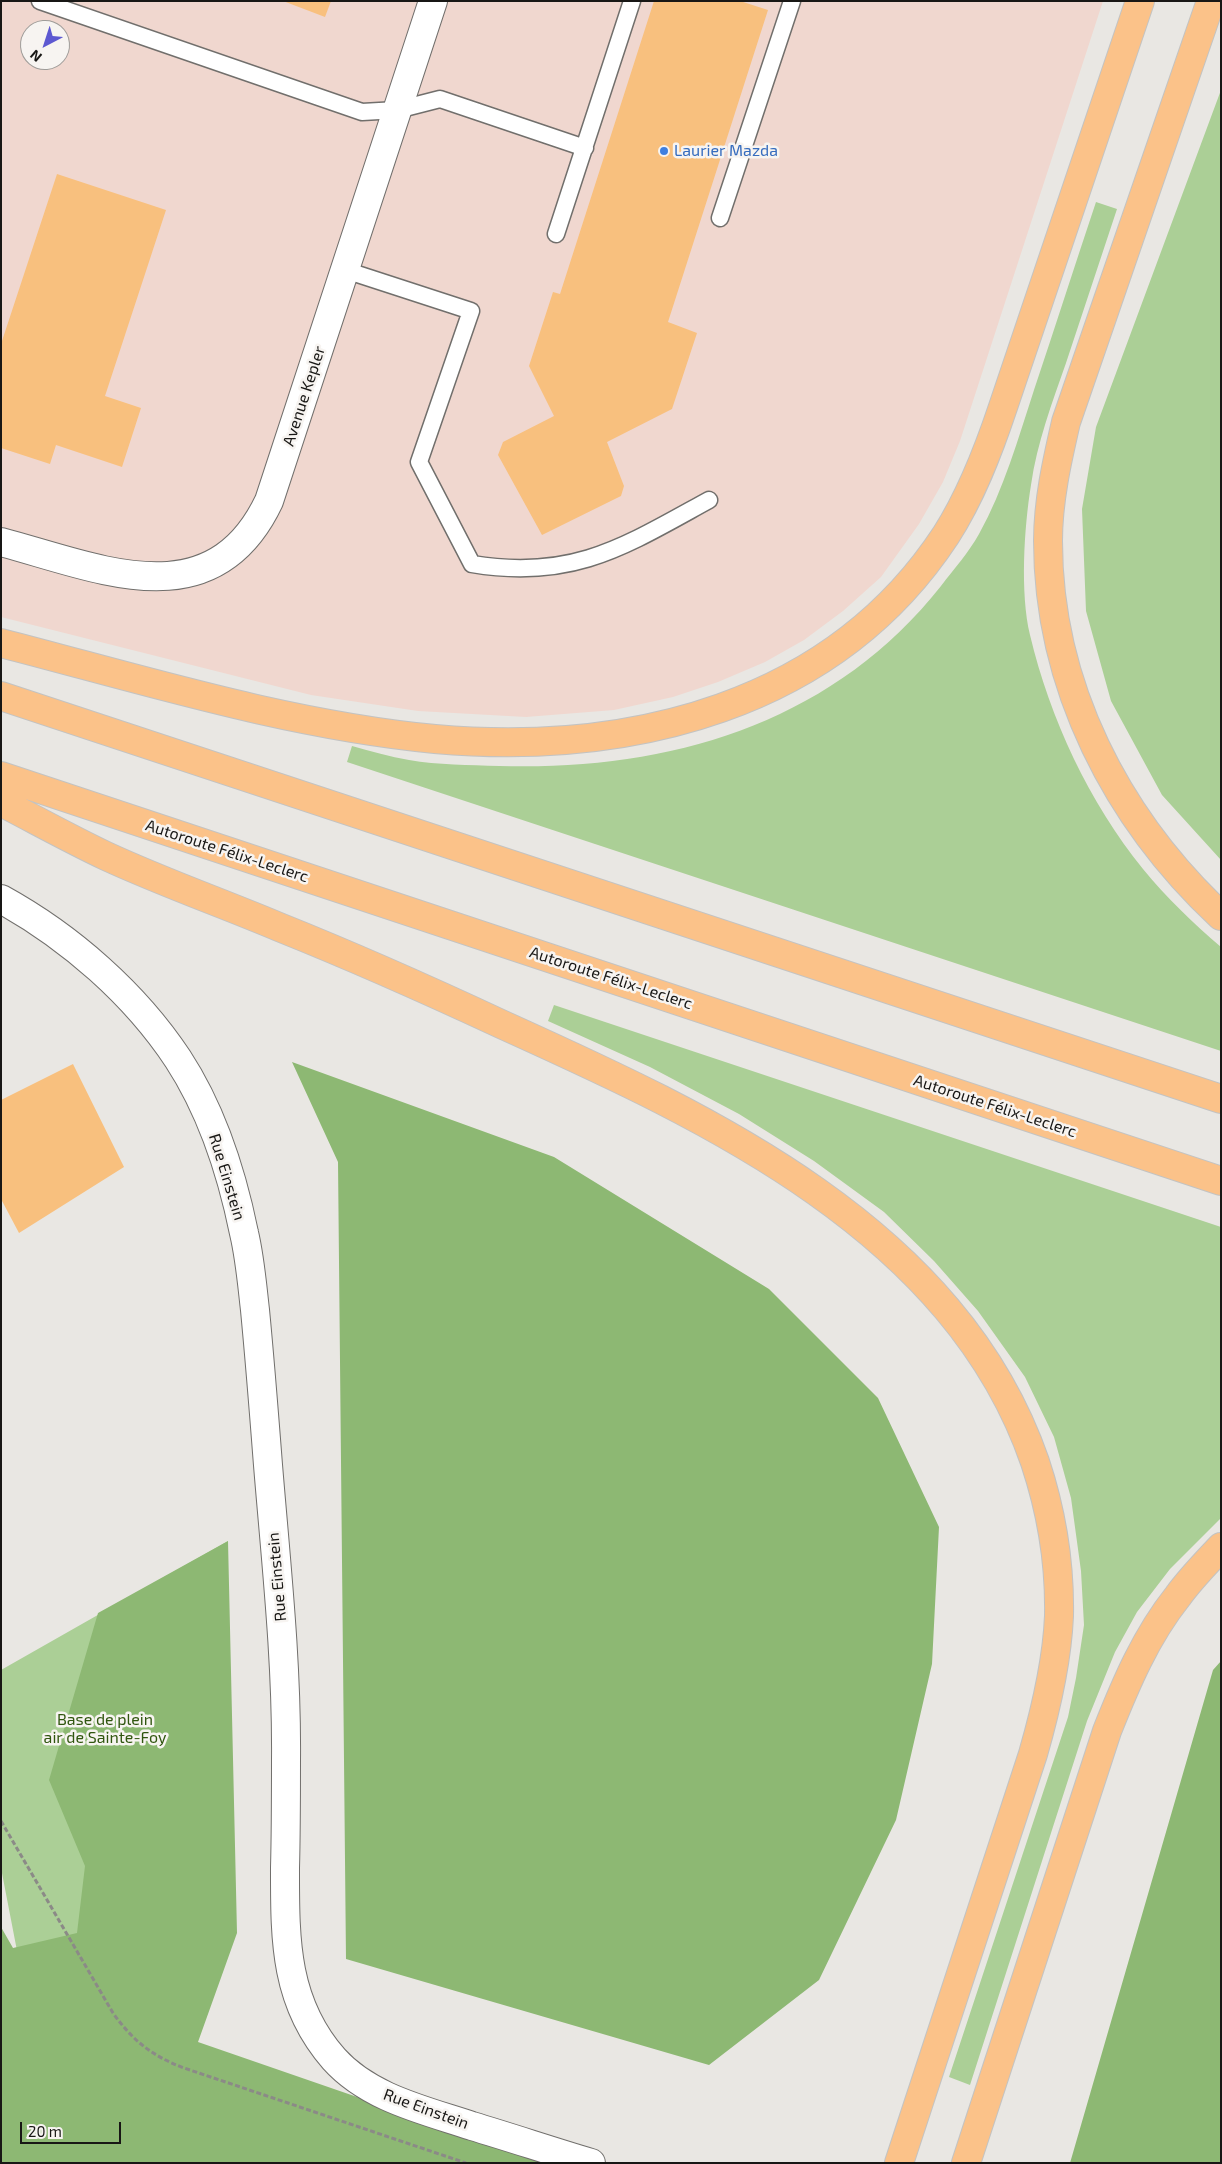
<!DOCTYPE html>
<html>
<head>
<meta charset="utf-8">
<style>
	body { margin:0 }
	#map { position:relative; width:1222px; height:2164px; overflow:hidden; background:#e9e7e3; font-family:"Exo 2",sans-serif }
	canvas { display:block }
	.frame { position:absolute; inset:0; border:2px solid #181715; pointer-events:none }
	.north { position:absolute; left:20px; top:20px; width:50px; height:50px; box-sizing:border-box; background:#f7f4f1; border:1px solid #9e9c99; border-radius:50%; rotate:220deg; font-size:14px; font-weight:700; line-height:20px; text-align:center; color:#181715 }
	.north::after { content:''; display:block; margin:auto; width:18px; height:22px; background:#5d58d1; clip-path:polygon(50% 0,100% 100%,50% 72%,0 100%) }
	.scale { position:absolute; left:20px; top:2122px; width:101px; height:22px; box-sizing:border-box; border:2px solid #181715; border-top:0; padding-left:6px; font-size:15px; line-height:18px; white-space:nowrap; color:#181715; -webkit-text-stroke:4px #f7f4f1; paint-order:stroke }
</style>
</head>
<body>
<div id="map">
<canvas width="1222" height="2164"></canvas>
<div class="frame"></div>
<div class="north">N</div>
<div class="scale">20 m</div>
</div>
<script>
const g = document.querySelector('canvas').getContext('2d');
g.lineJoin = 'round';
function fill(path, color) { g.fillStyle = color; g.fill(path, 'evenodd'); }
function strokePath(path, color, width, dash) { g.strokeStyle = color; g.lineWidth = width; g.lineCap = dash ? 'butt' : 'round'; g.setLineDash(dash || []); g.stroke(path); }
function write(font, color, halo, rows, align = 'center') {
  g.font = font + ' "Exo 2",sans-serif'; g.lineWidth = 5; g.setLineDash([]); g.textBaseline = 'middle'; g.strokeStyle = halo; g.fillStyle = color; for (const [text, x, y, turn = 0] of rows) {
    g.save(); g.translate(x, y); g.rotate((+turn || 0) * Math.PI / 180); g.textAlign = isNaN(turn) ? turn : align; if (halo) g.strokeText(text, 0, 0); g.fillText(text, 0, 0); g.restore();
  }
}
fill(new Path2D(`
	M1 1H1103L960 441 943 482 919 524 881 577 843 611 804 640 765 662 718 682 673 697 614 710 526 717 418 711 311 695 1 617ZM30 30H60V60H30Z`), '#f0d7cf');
fill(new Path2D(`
	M1221 90V860L1162 795 1111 701 1086 611 1082 509 1096 427Z
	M1096 202 1117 209C1100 260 1083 312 1066 363 1052 403 1037 443 1031 485 1024 528 1020 593 1030 635 1050 719 1089 802 1143 869 1166 897 1193 923 1221 947V1051L347 762 352 746C371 751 390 757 409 760 438 765 469 765 499 766 669 771 832 724 941 586 954 569 969 552 979 534 1004 489 1018 439 1034 390 1055 327 1075 265 1096 202Z
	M554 1005 1221 1227V1518L1170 1569 1137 1612 1115 1652 1087 1721 970 2085 949 2077 1068 1717 1076 1678 1084 1625 1081 1571 1071 1498 1054 1437 1025 1377 978 1311 934 1261 884 1212 814 1161 739 1114 650 1067 548 1021Z
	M228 1541 192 1881 132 2080 390 2163H1V2027L30 2018 1 1868V1670Z`), '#abcf96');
fill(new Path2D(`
	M292 1062 554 1157 769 1289 878 1398 939 1527 932 1664 896 1820 819 1980 709 2065 346 1959 338 1162Z
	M228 1541 237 1933 198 2042 548 2163H1V1927L13 1948 77 1933 85 1866 49 1780 98 1613Z
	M1221 1661V2163H1070L1213 1670Z`), '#8db873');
fill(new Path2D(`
	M283 1H331L325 17Z
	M654 1H740L768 10 668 322 697 333 672 409 607 442 624 486 621 496 542 535 498 455 503 442 554 416 529 366 553 292 560 294Z
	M57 174 166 210 105 396 141 408 122 467 56 445 50 464 1 448V344Z
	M73 1064 124 1167 19 1233 1 1199V1100Z`), '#f8c07e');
const service = new Path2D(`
	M40 1 362 112 397 110 440 99 585 148
	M720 218 792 1
	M556 234 632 1
	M345 270 471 311 419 462 472 564C573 581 625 546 709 500`);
const minor = new Path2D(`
	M1 542C99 568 212 621 269 501L433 1
	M1 899C70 937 135 994 178 1059 212 1111 232 1174 244 1233 250 1258 252 1284 255 1310 260 1362 264 1413 268 1465 276 1563 287 1661 286 1760 286 1796 286 1832 285 1868 285 1939 284 2002 334 2059 369 2098 424 2110 472 2126 512 2138 551 2151 591 2163`);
const motorway = new Path2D(`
	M1211 1 1066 422C1057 461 1048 501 1048 541 1048 686 1117 819 1221 916
	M1 643C144 680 288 725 435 739 630 756 833 707 946 535 971 496 988 452 1003 407L1140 1
	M1 696 1221 1099
	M1 776 1221 1181
	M1 802C36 820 70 839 106 856 162 882 222 903 279 927 354 957 428 990 501 1024 709 1118 955 1230 1035 1462 1052 1513 1060 1563 1059 1616 1057 1663 1046 1709 1033 1754L899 2163
	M966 2163 1107 1731C1126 1683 1146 1636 1178 1596 1191 1578 1206 1563 1221 1547`);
strokePath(service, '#716f6c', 19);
strokePath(minor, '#716f6c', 30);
strokePath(motorway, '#c3c3c2', 30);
strokePath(new Path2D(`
	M1 1821 113 2013C133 2041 152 2056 184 2068L466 2163`), '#8b8a87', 3, [5, 2.5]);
strokePath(service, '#fff', 16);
strokePath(minor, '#fff', 28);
strokePath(motorway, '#fbc289', 28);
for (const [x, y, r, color] of [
	[664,151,5,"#3f7fe0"]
]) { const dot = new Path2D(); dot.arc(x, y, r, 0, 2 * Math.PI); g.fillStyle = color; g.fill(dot); strokePath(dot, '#f7f4f1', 2); }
write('16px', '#366cbe', '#f7f4f1', [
	["Laurier Mazda",674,151]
], 'left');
write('16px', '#181715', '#f7f4f1', [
	["Avenue Kepler",304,396,-72],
	["Autoroute Félix-Leclerc",227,851,18],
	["Autoroute Félix-Leclerc",611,978,18],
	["Autoroute Félix-Leclerc",995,1106,18],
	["Rue Einstein",227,1177,73],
	["Rue Einstein",277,1577,-95],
	["Rue Einstein",426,2109,20]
]);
write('16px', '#30560f', '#f7f4f1', [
	["Base de plein",105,1720],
	["air de Sainte-Foy",105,1738]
]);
</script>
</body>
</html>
